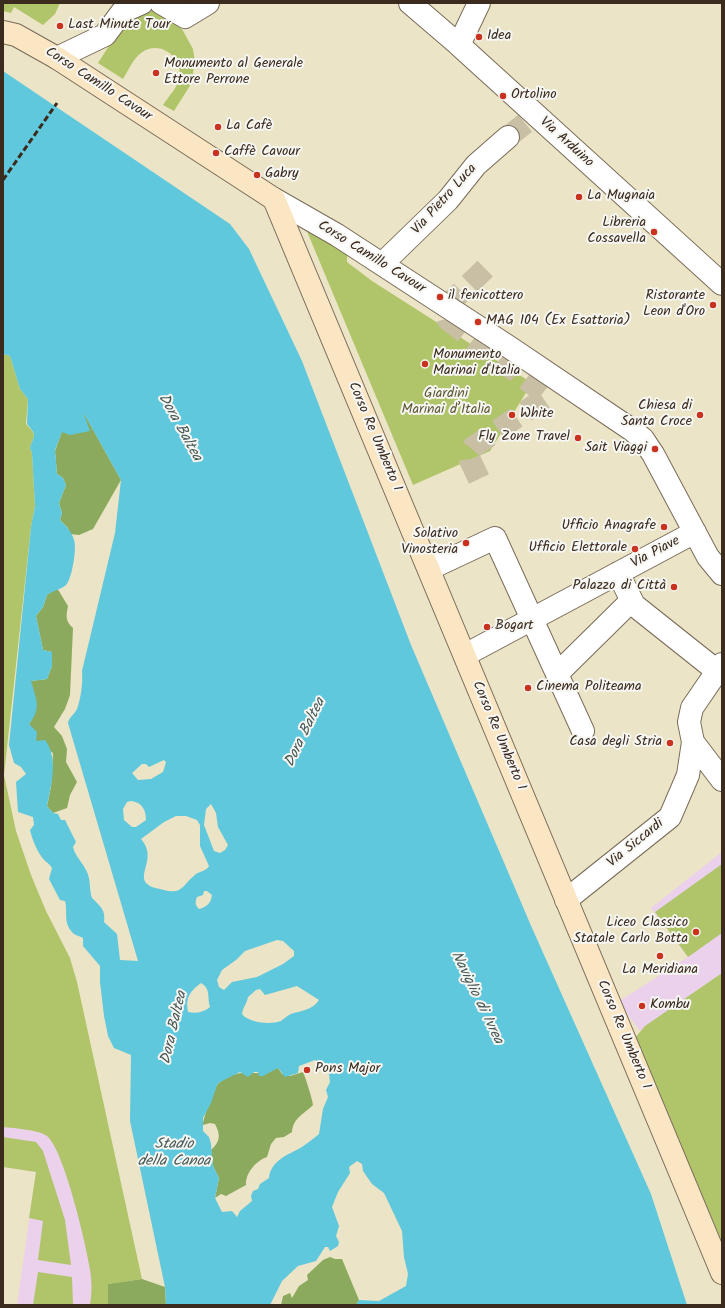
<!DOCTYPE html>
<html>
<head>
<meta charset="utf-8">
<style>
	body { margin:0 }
	#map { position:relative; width:725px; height:1308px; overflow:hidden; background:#ebe4c6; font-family:Kalam,sans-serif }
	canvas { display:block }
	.frame { position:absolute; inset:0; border:4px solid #3b2a1e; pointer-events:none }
</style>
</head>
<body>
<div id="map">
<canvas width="725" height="1308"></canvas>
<div class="frame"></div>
</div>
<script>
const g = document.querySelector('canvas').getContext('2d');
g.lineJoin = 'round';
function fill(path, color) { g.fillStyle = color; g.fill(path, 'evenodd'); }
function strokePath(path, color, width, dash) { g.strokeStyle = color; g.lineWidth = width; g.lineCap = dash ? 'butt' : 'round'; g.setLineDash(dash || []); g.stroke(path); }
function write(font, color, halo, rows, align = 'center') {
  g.font = font + ' Kalam,sans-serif'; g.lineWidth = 4; g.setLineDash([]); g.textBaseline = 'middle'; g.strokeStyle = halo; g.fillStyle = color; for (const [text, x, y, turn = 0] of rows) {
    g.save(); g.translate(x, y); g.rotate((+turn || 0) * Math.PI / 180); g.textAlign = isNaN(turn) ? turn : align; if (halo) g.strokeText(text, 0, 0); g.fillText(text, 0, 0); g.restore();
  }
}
fill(new Path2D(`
	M722 852V973L640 1031 618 1002 688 957 651 908Z
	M3 1099 53 1108 108 1305H17L36 1172 3 1167Z`), '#ebd1ec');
fill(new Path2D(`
	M3 3H60L55 14 43 25 14 7 11 13 3 11Z
	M148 7 182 29 193 49 195 62 191 84 174 111 163 105C168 97 178 87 179 78 184 56 158 39 141 53 133 59 128 71 123 79L98 63 127 18Z
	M306 229 347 252V262L372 281 532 383 490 451 413 485Z
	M3 354 10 356 20 389 28 399 26 424C38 437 34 434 30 448L32 453 35 506 31 527 4 775 16 831 31 875 46 911 70 958 77 982 142 1279 108 1284V1305H90C92 1293 92 1281 90 1269 86 1244 64 1150 47 1136 40 1130 13 1128 3 1127Z
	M722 864V933L688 957 655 912Z
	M722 973V1242L634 1039 645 1026Z
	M3 1137 36 1142 43 1151 65 1220 71 1265 38 1260 43 1221 29 1218 36 1172 3 1167Z
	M38 1272 72 1277 73 1305H33Z`), '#b0c569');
fill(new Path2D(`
	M81 408 121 480 93 529 79 535 70 534 68 528 60 520 62 513 59 503 66 485 63 478 57 474 55 451 62 431Z
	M57 588 68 606C66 616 65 621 73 628L70 695 65 709 54 727 62 736 67 749 66 762 77 782 70 795 67 808 53 813 47 806 51 787 53 753 36 741 29 724C39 711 35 695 30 681L47 679 52 666V652L43 650 36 616 43 607 47 595Z
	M278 1068 282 1074 290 1076 303 1072C305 1076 313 1101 313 1105 304 1114 293 1118 292 1132L284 1137 276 1138 271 1144 267 1157C257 1160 245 1173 246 1185L226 1196 221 1194 215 1198 219 1178 213 1166 211 1150C220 1142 221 1135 215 1124L210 1123 203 1125C203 1117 213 1094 217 1085 231 1069 248 1074 266 1073 270 1072 274 1069 278 1068Z
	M330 1257 335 1259H342L359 1300 356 1305H281L283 1296 290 1293 292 1298 299 1286 308 1280 307 1275 323 1260Z
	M142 1279 165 1287 166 1305H108V1284Z`), '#8caa5d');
fill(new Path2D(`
	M3 71 230 224 249 249 302 361 411 645 532 928 651 1194 687 1305H356L359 1300 379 1301 406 1286 408 1274 404 1257 402 1231 384 1193 372 1184 363 1171 362 1164 357 1161 349 1167 350 1173 338 1192 332 1207 339 1226 336 1236 339 1242 338 1246 330 1251 328 1247H325L316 1261 298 1266 282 1281 270 1305H166L165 1287 130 1121 131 1055 114 1048 108 1036 104 1016 100 982V966L83 946V938C80 936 74 935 72 932 63 922 68 912 65 901L60 900 49 879 52 868C49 863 44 861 41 856 36 849 32 838 30 830L34 825 33 817 18 812 16 782 26 774 21 767 14 763 9 745 31 527 35 506 32 453 30 448C34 434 38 437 27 424L28 399 20 389 10 356 3 354ZM83 412 121 480 115 533 82 671C83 683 81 698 77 709 74 715 69 717 68 723L138 961 120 960 117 934 104 922C106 910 100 906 92 898 89 889 91 881 87 872 83 863 75 856 73 847L76 842 65 820H61L58 814 53 813 47 806C51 786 59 758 45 740L36 741 37 732 29 724C42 708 36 699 31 681L47 679 52 666V652L43 650 36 616 43 607 47 595C51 592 63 588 66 585 72 579 77 548 74 540 72 532 66 526 60 520L62 513 59 503 66 485 63 478 57 474 55 450 62 432 70 435 90 431ZM164 760 166 762 163 772 151 779 138 780 132 773 142 764H146L149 767ZM131 801C142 802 146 810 146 820L136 827H132L124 820 123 809 127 802ZM211 804 216 813 218 827 228 845 225 850 220 853 214 851 204 825 206 809ZM176 816H186L197 820 200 825V846L209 866C206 871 201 871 196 874 181 886 183 896 160 889 155 888 150 887 146 883 138 873 157 857 141 839L164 822ZM204 891H207L212 895C211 903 207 907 199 909 195 905 195 902 197 897L203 895ZM277 940 283 941 294 951V956L283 964 257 977 232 982 224 990 219 987 217 980 222 970 236 960 245 951ZM201 983C211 989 207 996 210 1007 204 1012 196 1014 188 1012 185 998 190 991 201 983ZM297 986 319 1000C313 1009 305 1010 294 1013 289 1014 285 1018 281 1021 271 1025 249 1023 242 1014 243 1007 247 1003 248 997L256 990 260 989 265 995ZM315 1060 328 1067 330 1082 326 1090 328 1097 323 1109 319 1134C314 1138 308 1143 302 1147 288 1155 271 1160 269 1178L260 1184 258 1189 253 1191 251 1196 252 1201 240 1211 237 1217 232 1211 222 1212 215 1198 219 1178 213 1166 211 1144 209 1137 203 1131V1118L211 1103 217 1085 220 1082 240 1072 248 1077 254 1072H258L259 1076H263L278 1068 285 1077 298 1073 299 1066Z`), '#5fc8dc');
strokePath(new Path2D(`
	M508 137 528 121
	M479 479 470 460 469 452 473 447 548 396 448 320 446 311 454 299 490 264`), '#c8bfa4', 22, [22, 11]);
const minor = new Path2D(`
	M161 3 185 17 208 3
	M410 3 459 45 722 284
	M459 45 479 3
	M57 58 105 35 122 12 142 3
	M274 199 337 235 509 347 632 430 643 439 653 454 708 557 722 574
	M382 264 448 200 476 165 508 137
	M429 569 495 538 583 731
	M618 573 634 605 717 671
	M465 655 695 532
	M557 674 631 601
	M693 742 722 780
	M566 900 670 817 688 775 693 742 689 722 692 708 722 664`);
const secondary = new Path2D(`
	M3 32 16 35 57 58 274 199 722 1273`);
strokePath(minor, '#796b59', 24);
strokePath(secondary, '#796b59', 24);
strokePath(minor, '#fff', 22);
strokePath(secondary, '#fbe6c4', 22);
strokePath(new Path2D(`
	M3 180 57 103`), '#3b2a1e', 3, [6, 3]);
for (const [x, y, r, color] of [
	[60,26,4,"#c8321e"],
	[479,37,4,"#c8321e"],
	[156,73,4,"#c8321e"],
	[503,96,4,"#c8321e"],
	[218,127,4,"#c8321e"],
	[216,153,4,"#c8321e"],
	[257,175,4,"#c8321e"],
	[579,197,4,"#c8321e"],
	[654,232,4,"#c8321e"],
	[440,297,4,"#c8321e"],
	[713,305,4,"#c8321e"],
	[478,322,4,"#c8321e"],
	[425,364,4,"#c8321e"],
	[512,415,4,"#c8321e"],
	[700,415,4,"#c8321e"],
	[578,438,4,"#c8321e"],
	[655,449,4,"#c8321e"],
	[664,527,4,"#c8321e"],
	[466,543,4,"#c8321e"],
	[635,549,4,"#c8321e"],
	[674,587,4,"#c8321e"],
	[487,627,4,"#c8321e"],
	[528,688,4,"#c8321e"],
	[670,743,4,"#c8321e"],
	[696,932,4,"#c8321e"],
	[660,956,4,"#c8321e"],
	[642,1006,4,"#c8321e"],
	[307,1070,4,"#c8321e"]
]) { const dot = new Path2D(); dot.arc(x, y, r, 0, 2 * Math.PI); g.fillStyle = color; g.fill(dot); strokePath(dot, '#f6f6f2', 1.5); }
write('14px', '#3b2a1e', '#f6f6f2', [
	["Last Minute Tour",68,26],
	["Idea",487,37],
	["Monumento al Generale",164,65],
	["Ettore Perrone",164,81],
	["Ortolino",511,96],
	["La Cafè",226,127],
	["Caffè Cavour",224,153],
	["Gabry",265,175],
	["La Mugnaia",587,197],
	["Libreria",646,224,"right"],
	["Cossavella",646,240,"right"],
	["il fenicottero",448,297],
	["Ristorante",705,297,"right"],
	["Leon d'Oro",705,313,"right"],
	["MAG 104 (Ex Esattoria)",486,322],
	["Monumento",433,356],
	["Marinai d'Italia",433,372],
	["Chiesa di",692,407,"right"],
	["Santa Croce",692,423,"right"],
	["White",520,415],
	["Fly Zone Travel",570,438,"right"],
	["Sait Viaggi",647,449,"right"],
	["Ufficio Anagrafe",656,527,"right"],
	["Solativo",458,535,"right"],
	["Vinosteria",458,551,"right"],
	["Ufficio Elettorale",627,549,"right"],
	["Palazzo di Città",666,587,"right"],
	["Bogart",495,627],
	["Cinema Politeama",536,688],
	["Casa degli Stria",662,743,"right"],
	["Liceo Classico",688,924,"right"],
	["Statale Carlo Botta",688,940,"right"],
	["La Meridiana",660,971,"center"],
	["Kombu",650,1006],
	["Pons Major",315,1070]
], 'left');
write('14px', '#3b2a1e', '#f6f6f2', [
	["Corso Camillo Cavour",98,85,33],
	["Via Arduino",566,143,42],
	["Via Pietro Luca",445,200,-48],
	["Corso Camillo Cavour",371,258,32],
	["Corso Re Umberto I",374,437,67],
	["Via Piave",656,553,-28],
	["Corso Re Umberto I",498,736,67],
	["Via Siccardi",636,844,-39],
	["Corso Re Umberto I",623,1035,67]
]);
write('14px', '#5e5834', '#f6f6f2', [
	["Giardini",446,395],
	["Marinai d’Italia",446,411]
]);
write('italic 15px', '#465957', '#f6f6f2', [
	["Dora Baltea",179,428,61],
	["Dora Baltea",306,733,-64],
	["Naviglio di Ivrea",476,998,64],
	["Dora Baltea",175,1028,-77],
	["Stadio",174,1145],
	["della Canoa",174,1162]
]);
</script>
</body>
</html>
